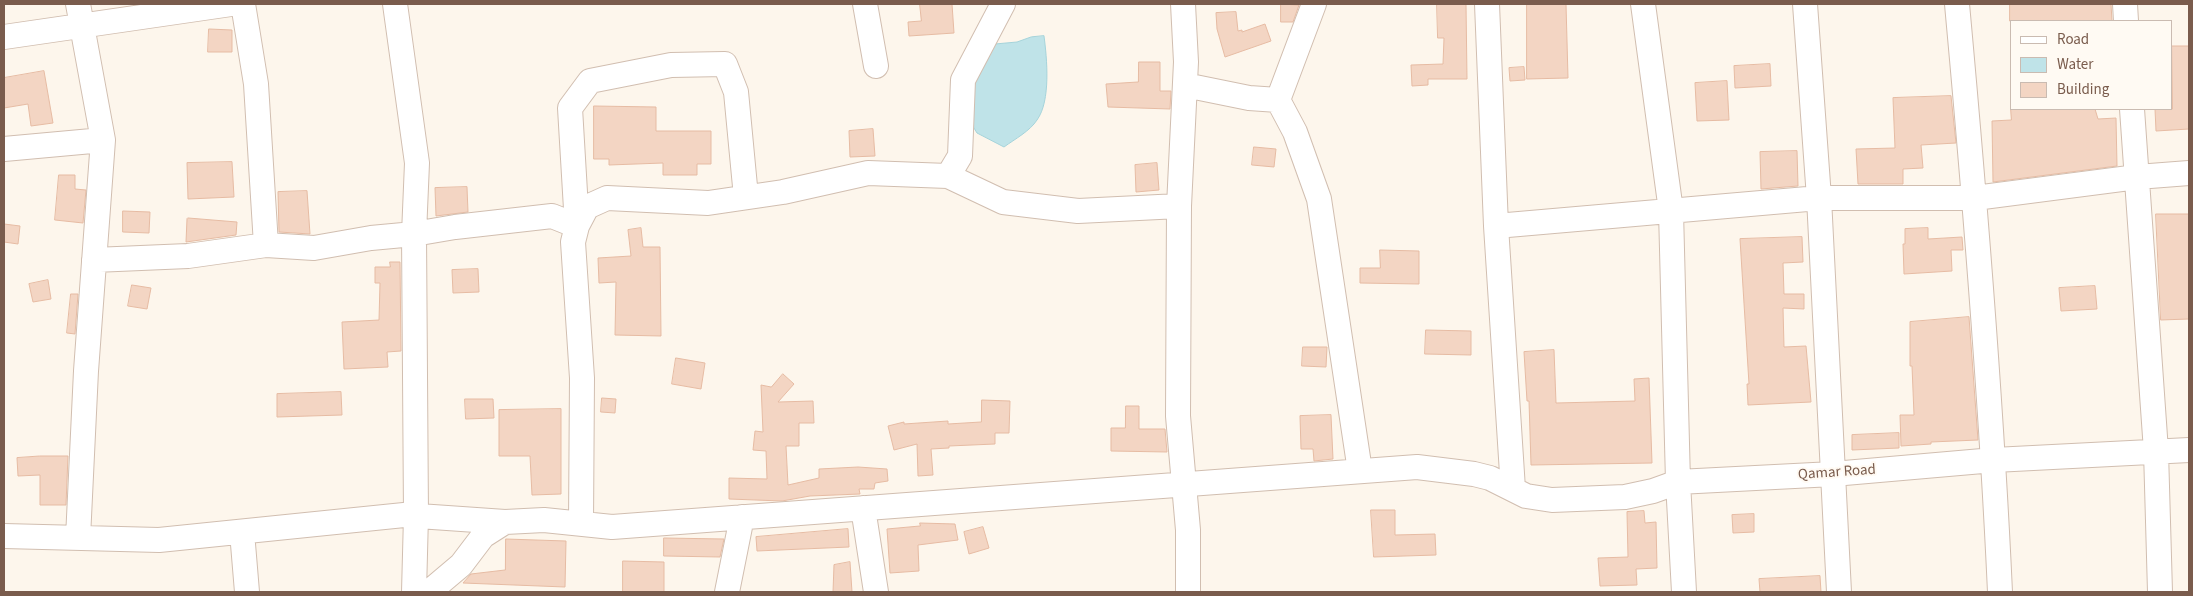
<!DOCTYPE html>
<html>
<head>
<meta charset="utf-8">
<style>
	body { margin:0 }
	#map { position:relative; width:2193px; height:596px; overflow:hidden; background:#fdf6ec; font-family:"Source Sans 3",sans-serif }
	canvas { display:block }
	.frame { position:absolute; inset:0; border:5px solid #7a5c4d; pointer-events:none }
	.legend { position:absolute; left:2010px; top:20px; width:162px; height:90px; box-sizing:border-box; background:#fffaf3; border:1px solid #cabbb1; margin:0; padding:6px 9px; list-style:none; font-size:15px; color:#7a5c4d }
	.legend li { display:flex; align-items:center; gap:10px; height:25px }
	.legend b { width:25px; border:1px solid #cabbb1 }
</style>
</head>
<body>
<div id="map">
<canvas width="2193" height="596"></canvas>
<div class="frame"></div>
<ul class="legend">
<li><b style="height:6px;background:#fff"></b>Road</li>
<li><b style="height:14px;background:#bfe3e8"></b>Water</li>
<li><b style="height:14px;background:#f3d5c3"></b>Building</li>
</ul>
</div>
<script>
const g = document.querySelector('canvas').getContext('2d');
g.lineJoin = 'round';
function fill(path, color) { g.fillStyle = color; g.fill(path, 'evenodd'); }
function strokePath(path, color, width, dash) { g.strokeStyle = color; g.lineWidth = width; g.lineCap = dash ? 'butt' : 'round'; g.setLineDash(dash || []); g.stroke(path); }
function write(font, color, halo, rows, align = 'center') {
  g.font = font + ' "Source Sans 3",sans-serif'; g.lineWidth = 4; g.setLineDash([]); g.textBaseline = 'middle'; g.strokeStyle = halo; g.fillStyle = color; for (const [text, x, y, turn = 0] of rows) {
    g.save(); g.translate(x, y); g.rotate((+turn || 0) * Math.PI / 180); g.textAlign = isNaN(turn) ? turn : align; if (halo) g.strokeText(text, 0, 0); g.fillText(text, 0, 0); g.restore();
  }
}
const water = new Path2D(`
	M1044 36C1047 58 1051 101 1037 120 1030 131 1015 139 1004 147L977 133 969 120 974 65 984 45 1017 42 1031 37Z`);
fill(water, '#bfe3e8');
strokePath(water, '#a5d3da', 1);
const building = new Path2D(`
	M920 4H952L954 33 909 36 908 22 921 21Z
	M1281 4 1299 5 1293 22H1281Z
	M1437 4H1466L1467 79H1428V85L1412 86 1411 65 1443 64 1444 38H1438Z
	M1527 4H1566L1568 78 1527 79Z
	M2010 4H2111L2112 21H2010Z
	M1236 12 1238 31 1242 30V32L1265 24 1271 41 1225 57 1217 29 1216 13Z
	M209 29 232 30V52H208Z
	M2172 46H2189V129L2156 131 2155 109H2172Z
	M1139 62H1160V91H1171L1170 109 1108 107 1106 84 1138 82Z
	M1770 64 1771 86 1735 88 1734 66Z
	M1524 67 1525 80 1510 81 1509 68Z
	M44 71 53 123 31 126 28 104 4 108V78Z
	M1727 81 1729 120 1697 121 1695 83Z
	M1951 96 1956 143 1921 145 1923 168 1903 169V184H1858L1856 149 1895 148 1893 98Z
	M594 106 656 107V131H711V164H697V175H663V163L609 165V159H594Z
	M2011 109H2095L2098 119 2116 118 2117 166 1993 182 1992 121 2011 120Z
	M873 129 875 156 850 157 849 131Z
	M1254 147 1276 149 1274 167 1252 165Z
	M1797 151 1798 186 1761 189 1760 152Z
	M232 162 234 197 188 199 187 163Z
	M1157 163 1159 190 1136 192 1135 165Z
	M59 175H75V189L86 190 83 223 55 220Z
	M467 187 468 212 436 216 435 188Z
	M307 191 310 234 279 232 278 192Z
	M123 211 150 212 149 233 123 232Z
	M2156 214H2189V319L2161 320Z
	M188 218 237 222 236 235 186 242 187 219Z
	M4 224 20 226 18 244 4 242Z
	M641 228 643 247H660L661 336 615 335 616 282 599 283 598 258 631 256 628 230Z
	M1928 228V239L1962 237 1963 250H1951L1952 271 1904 274 1903 244H1905V229Z
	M1802 237 1803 262 1783 263 1784 294H1804V309L1783 308 1784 347 1806 346 1811 402 1748 405 1747 384H1749L1740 239Z
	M1380 250 1419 251V284L1360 283V268H1380Z
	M390 262H400L401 351 387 352 388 367 344 369 342 322 379 320 380 283H375V267H390Z
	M478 269 479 292 453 293 452 270Z
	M48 280 51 299 33 302 29 284Z
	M132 285 151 288 147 309 128 306Z
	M2095 286 2097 309 2061 311 2059 288Z
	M71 294H78L75 334 67 333Z
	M1969 317 1978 440 1931 442V444L1901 446 1900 415H1914L1912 366H1910V322Z
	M1426 330 1471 331V355L1425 354Z
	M1303 347H1327L1326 367 1302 366Z
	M1554 350 1556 403 1635 401 1634 379 1649 378 1652 463 1531 465 1529 401H1527L1524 352Z
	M676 358 705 363 701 389 672 384Z
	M783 374 794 384 778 402 813 401 814 423H799V446H786L788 485 819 478V469L858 467 887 469 888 481 875 483 874 489H859L860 494 810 496 782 501 729 499V478L767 479 766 451 753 450 755 431 763 432 761 385 771 387Z
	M341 392 342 415 277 417V394Z
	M602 398 616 399 615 413 601 412Z
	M465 399H493L494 418 466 419Z
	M982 400 1010 401 1009 433H995V444L949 446V448L931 449 933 475 918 476 917 444 894 450 888 426 904 422V424L948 421V424L981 422Z
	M1126 406H1139V429H1165L1167 452 1111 451V428H1125Z
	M561 409V494L532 495 530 456H499V410Z
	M1331 415 1333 459 1314 461 1313 449H1301L1300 416Z
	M1899 433V448L1852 450V435Z
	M40 456H68L66 505H40V475L18 476 17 458Z
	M1371 510H1395V535L1435 534 1436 555 1374 557Z
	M1644 511 1645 523 1656 522 1657 568 1636 569 1637 585 1600 586 1598 558 1628 557 1627 512Z
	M1754 514V532L1733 533 1732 515Z
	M920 523 955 524 958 540 918 545 919 571 890 573 887 529 920 526Z
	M983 527 989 548 969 554 964 532Z
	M848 529 849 547 757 551 756 537Z
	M664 538 724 539 720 557 664 556Z
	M506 539 566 541 565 587 463 583 471 574 505 570Z
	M623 561 664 562V592H623Z
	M850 562 852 592H833L834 565Z
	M1820 576 1821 592H1760L1759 579Z`);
fill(building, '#f3d5c3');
strokePath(building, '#e6bba3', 1);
const minor = new Path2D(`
	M78 4 103 140 86 371 78 538
	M243 4 256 84 266 245
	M395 4 417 163 414 234 455 227 552 216 577 226 570 108 590 81 671 65 725 64 736 92 746 197
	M865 4 876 66
	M1183 4 1186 62 1179 206 1178 416 1188 530V592
	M1487 4 1496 226 1513 489
	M1643 4 1671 211 1678 482 1684 592
	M1805 4 1819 198 1839 592
	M1957 4C1975 200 1991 396 2000 592
	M2125 4 2126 21
	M4 37 231 4
	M1185 85 1249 98 1278 100 1295 132 1319 199 1360 471
	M1278 100 1314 4
	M2132 109 2156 451 2160 592
	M4 149 103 140
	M948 176 1003 202 1078 211 1179 206
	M1496 226 1819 198H1975L2137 177 2189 173
	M94 260 188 256 266 245 314 248 371 238 414 234 416 516 414 592
	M863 508 876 592
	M581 523 582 378 573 242 577 226 587 207 607 198 708 203 783 192 868 173 948 176 960 156 963 80 1003 4
	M242 532 247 592
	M4 536 159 540 404 515 505 522
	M429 592 461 565 483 536 505 522 544 520 612 527 1417 467 1474 474 1490 478 1526 496 1552 500 1625 497 1653 491 1678 482 1833 474 1994 460 2189 450
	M727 592 742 517`);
strokePath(minor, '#d1beb0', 26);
strokePath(minor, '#fff', 24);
write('15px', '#7a5c4d', '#fffaf3', [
	["Qamar Road",1837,473,-4]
]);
</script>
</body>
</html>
